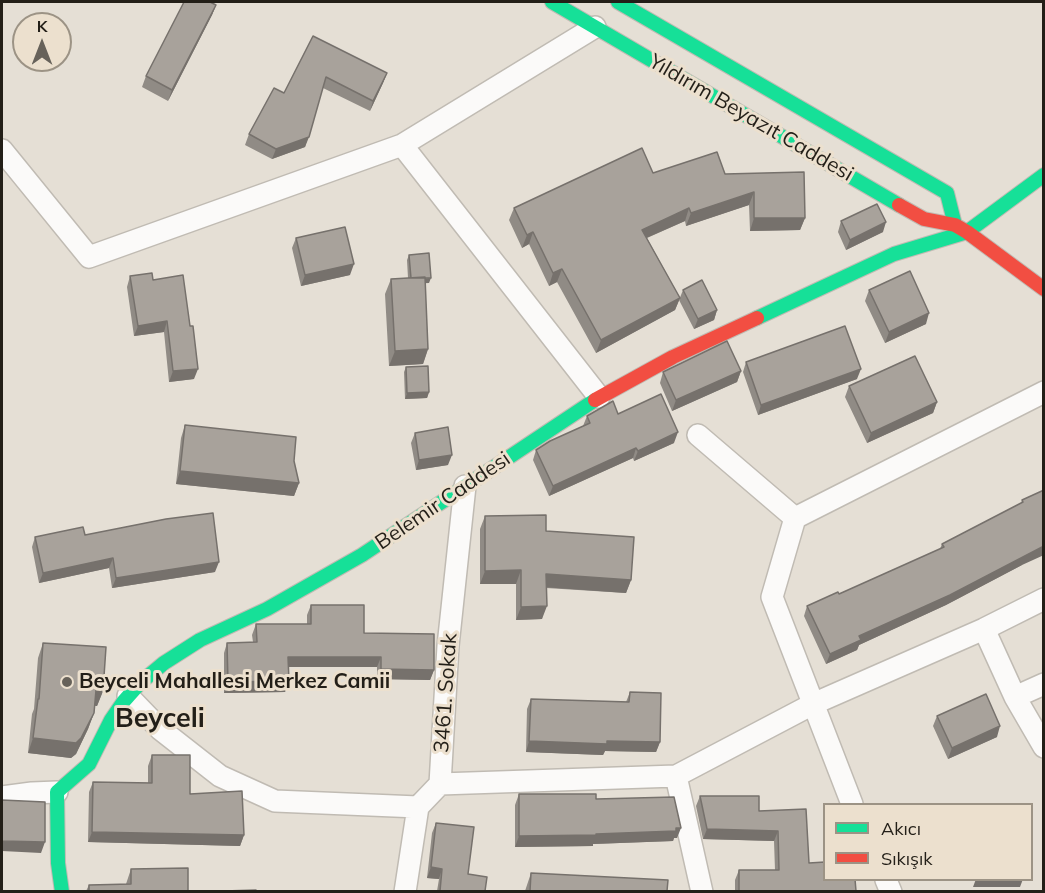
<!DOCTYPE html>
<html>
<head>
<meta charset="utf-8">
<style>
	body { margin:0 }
	#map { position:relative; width:1045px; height:893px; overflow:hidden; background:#e5dfd5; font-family:Mulish,sans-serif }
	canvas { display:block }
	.frame { position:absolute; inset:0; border:3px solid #231f18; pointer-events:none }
	.legend { position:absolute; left:823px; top:803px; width:210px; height:78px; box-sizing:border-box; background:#ece0ce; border:2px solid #9c9385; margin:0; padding:8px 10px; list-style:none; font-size:18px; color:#231f18 }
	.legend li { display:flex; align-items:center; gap:12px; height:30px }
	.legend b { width:30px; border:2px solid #9c9385 }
	.north { position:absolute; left:12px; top:12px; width:60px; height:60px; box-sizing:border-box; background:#ece0ce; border:2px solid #9c9385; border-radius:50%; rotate:0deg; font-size:16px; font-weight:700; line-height:24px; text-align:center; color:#231f18 }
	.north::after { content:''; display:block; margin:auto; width:21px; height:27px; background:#67625a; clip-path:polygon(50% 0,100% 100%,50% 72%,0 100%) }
</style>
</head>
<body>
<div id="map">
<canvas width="1045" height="893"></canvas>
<div class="frame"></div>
<ul class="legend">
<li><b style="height:8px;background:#16e098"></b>Akıcı</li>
<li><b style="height:8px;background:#f24e42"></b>Sıkışık</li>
</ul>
<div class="north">K</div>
</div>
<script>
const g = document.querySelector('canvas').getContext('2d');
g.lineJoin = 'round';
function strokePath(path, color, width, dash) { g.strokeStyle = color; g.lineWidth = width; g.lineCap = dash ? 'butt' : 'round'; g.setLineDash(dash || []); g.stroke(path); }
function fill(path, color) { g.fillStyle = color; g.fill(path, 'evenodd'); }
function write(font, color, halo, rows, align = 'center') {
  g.font = font + ' Mulish,sans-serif'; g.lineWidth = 6; g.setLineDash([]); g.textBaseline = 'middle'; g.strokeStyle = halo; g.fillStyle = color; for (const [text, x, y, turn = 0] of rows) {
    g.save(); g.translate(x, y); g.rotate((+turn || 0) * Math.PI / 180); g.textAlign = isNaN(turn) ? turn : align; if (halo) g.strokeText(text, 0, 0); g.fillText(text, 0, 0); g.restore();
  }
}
const street = new Path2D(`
	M402 145 599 397
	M2 150 89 257 402 145 595 27
	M698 435 795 518 1044 392
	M795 518 772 597 852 804
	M984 629 1015 697 1044 747
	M128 696 160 729 220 776 275 801 418 807
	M1015 697 1044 684
	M676 776 702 892
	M440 784 676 776 813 704 984 629 1044 599
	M2 797 32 793 57 792
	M886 880 891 892
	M405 892 418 807 440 784 448 646 465 486`);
const fast = new Path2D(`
	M552 2 899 205
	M618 2 947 193 955 225
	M757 318 894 254 967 232 1044 175
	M62 892 58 863 57 792 89 764 111 720 124 701 140 683 164 663 200 640 267 609 362 555 595 400`);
const jam = new Path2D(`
	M899 205 924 219 955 225 967 232 1044 289
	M595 400 673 357 757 318`);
strokePath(street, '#c0bbb3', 24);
strokePath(fast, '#c0bbb3', 16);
strokePath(jam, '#c0bbb3', 16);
strokePath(street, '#fbfaf9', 21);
strokePath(fast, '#16e098', 14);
strokePath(jam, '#f24e42', 14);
fill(new Path2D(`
	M216 5 212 15 168 101 142 87 146 76Z
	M313 36 387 73 383 83 370 111 323 88 305 147 272 159 245 145 249 134 284 93Z
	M653 173 725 174 805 218 800 230 750 231 749 205 686 226 685 221 647 238 680 298 675 310 596 353 557 282 549 286 529 244 522 248 509 220 514 208Z
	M841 221 883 232 846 250 838 232Z
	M296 238 350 275 301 286 292 248Z
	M409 255 429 283H425L428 349 423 364 389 366 385 294 391 279 408 278 407 260Z
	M130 276 153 280 194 379 169 382 164 332 134 336 127 287Z
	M683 290 717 310 714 320 694 329 679 300Z
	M869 290 926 324 885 343 865 301Z
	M746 362 857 379 758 415 743 372Z
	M406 367 429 392 427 398 405 399 404 372Z
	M741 371 737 382 672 411 660 383 663 372Z
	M849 386 937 402 933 413 867 443 845 397Z
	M618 414 674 443 634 461 633 458 549 496 533 460 536 450 583 426 587 416Z
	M185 425 294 461 299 483 294 496 176 484 181 438Z
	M415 433 448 465 416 470 411 443Z
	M1044 490 1022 565 946 605 859 645 857 650 826 664 804 616 807 606 839 594 940 549 942 544 1021 504 1022 500Z
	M485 516 546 531 631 580 626 593 546 588 542 619 516 620V584H480V529Z
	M85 535 215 572 112 588 109 568 39 583 32 547 35 537Z
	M311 605 434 670 430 680 377 679V667H289V681L285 692 224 693V653L227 643 253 642 252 635 256 624H307V615Z
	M43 643 103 691 97 706H95L94 713 88 729 76 754 71 758 28 753 32 714 34 709 38 658Z
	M630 692 660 742 656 752 605 751 603 755 526 752 527 709 531 699 626 702Z
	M937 716 997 737 948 759 933 726Z
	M152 755 190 794 244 835 240 846 88 842 89 792 93 782 148 783V766Z
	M519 794 596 799 677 838H674L673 841 593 844V846L515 847V805Z
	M700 796 759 811 825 879 856 891H735V880L739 870H775L774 841 703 839 696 806Z
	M436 823 468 874 485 891H437L439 879 427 878 432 833Z
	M131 869 188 891H86L89 885 126 884Z
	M531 873 667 891H525Z`), '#908b85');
fill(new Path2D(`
	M216 5 212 15 168 101 172 90Z
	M387 73 383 83 370 111 373 101Z
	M309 137 305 147 272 159 276 149Z
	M754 192 749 205 686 226 691 213Z
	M689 208 685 221 637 242 642 230Z
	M754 218H805L800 230 750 231Z
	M886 222 883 232 846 250 850 240Z
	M533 232 529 244 522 248 527 235Z
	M354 264 350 275 301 286 305 275Z
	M562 269 557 282 549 286 553 273Z
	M431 278 429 283 409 284 411 279Z
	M680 298 675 310 596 353 601 340Z
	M717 310 714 320 694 329 698 319Z
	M929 313 926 324 885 343 889 332Z
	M167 321 164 332 134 336 138 326Z
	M428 349 423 364 389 366 395 351Z
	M198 369 194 379 169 382 173 371Z
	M861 369 857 379 758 415 761 405Z
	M741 371 737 382 672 411 676 400Z
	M429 392 427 398 405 399 407 393Z
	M937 402 933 413 867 443 871 433Z
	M678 432 674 443 634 461 638 451Z
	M636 448 633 458 549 496 553 486Z
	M452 455 448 465 416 470 419 460Z
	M180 471 299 483 294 496 176 484Z
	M1044 546V555L1022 565 946 605 859 645 857 650 826 664 830 654 859 636Z
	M113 558 109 568 39 583 43 573Z
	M219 562 215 572 112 588 116 578Z
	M521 570 516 584H480L485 571Z
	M546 574 631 580 626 593 542 587Z
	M547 606 542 619 516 620 521 607Z
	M288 657H381L377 667H285Z
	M381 669 434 670 430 680 377 679Z
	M289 681 285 692 224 693 228 682Z
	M96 690 103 691 97 706 91 705Z
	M94 713 88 729 76 754 71 758 28 753 33 738Z
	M1000 726 997 737 948 759 952 748Z
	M529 741H607L660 742 656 752 605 751 603 755 526 752Z
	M676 828H681L677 838H674L673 841 593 844V846L515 847 519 836 596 834Z
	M707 829 778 831 774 841 703 839Z
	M92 832 244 835 240 846 88 842Z
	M2 841 45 842 41 853 2 851Z
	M431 867 442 869 439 879 427 878Z
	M976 879H1023L1020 887H973Z`), '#76716c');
const building = new Path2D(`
	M184 2H210L216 5 172 90 146 76Z
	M313 36 387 73 373 101 326 77 309 137 276 149 249 134 274 88 284 93Z
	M642 148 653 173 717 152 725 174 804 172 805 218H754V192L691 213 689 208 642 230 680 298 601 340 562 269 553 273 533 232 527 235 514 208Z
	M877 204 886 222 850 240 841 221Z
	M345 227 354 264 305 275 296 238Z
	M429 253 431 278H411L409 255Z
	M910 271 929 313 889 332 869 290Z
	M152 273 153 280 183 275 190 326H193L198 369 173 371 167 321 138 326 130 276Z
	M425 277 428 349 395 351 391 279Z
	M702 280 717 310 698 319 683 290Z
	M845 326 861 369 761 405 746 362Z
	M727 341 741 371 676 400 663 372Z
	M915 356 937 402 871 433 849 386Z
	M428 366 429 392 407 393 406 367Z
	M661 394 678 432 638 451 636 448 553 486 536 450 550 441 590 423 587 416 613 401 618 414Z
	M185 425 296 437 294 461 299 483 180 471Z
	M448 427 452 455 419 460 415 433Z
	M1044 490V546L950 595 859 636 861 640 830 654 807 606 838 592 839 594 944 547 942 544 1023 502 1022 500Z
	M213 513 219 562 116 578 113 558 43 573 35 537 83 527 85 535 166 519Z
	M546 515V531L634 537 631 580 546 574 547 606 521 607V570L485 571V516Z
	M311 605H364V633L434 634V670L381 669V657H288L289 681 228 682 227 643 257 642 256 624H311Z
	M43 643 106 647 103 691 96 690 94 713 81 738 76 743 33 738 38 699H39Z
	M630 692 661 693 660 742 607 741V744L529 741 531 699 629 702Z
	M986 694 1000 726 952 748 937 716Z
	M152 755H190V794L242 791 244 835 92 832 93 782 152 783Z
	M519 794H596V799L674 797 681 828H676V831L596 834V835L519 836Z
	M700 796H759V811L806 809 809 863 825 862V879H855L856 891H739V870H779L778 831 707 829Z
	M2 800 45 802V842L2 841Z
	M436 823 474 827 468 874 487 877 485 891H440L442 869 431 867Z
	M188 868V891H89V885L131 884V869Z
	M531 873 668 880 667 891H530Z
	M256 890V891H224Z`);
fill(building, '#a8a29b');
strokePath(building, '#76716c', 1.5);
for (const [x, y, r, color] of [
	[67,682,6,"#67625a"]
]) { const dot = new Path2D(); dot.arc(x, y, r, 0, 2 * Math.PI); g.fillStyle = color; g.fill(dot); strokePath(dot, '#ece0ce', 2); }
write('21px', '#231f18', '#ece0ce', [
	["Yıldırım Beyazıt Caddesi",751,118,30],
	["Belemir Caddesi",443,501,-34],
	["3461. Sokak",446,693,-86]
]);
write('bold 21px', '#231f18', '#ece0ce', [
	["Beyceli Mahallesi Merkez Camii",79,682]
], 'left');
write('bold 27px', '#231f18', '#ece0ce', [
	["Beyceli",160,719]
]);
</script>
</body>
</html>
